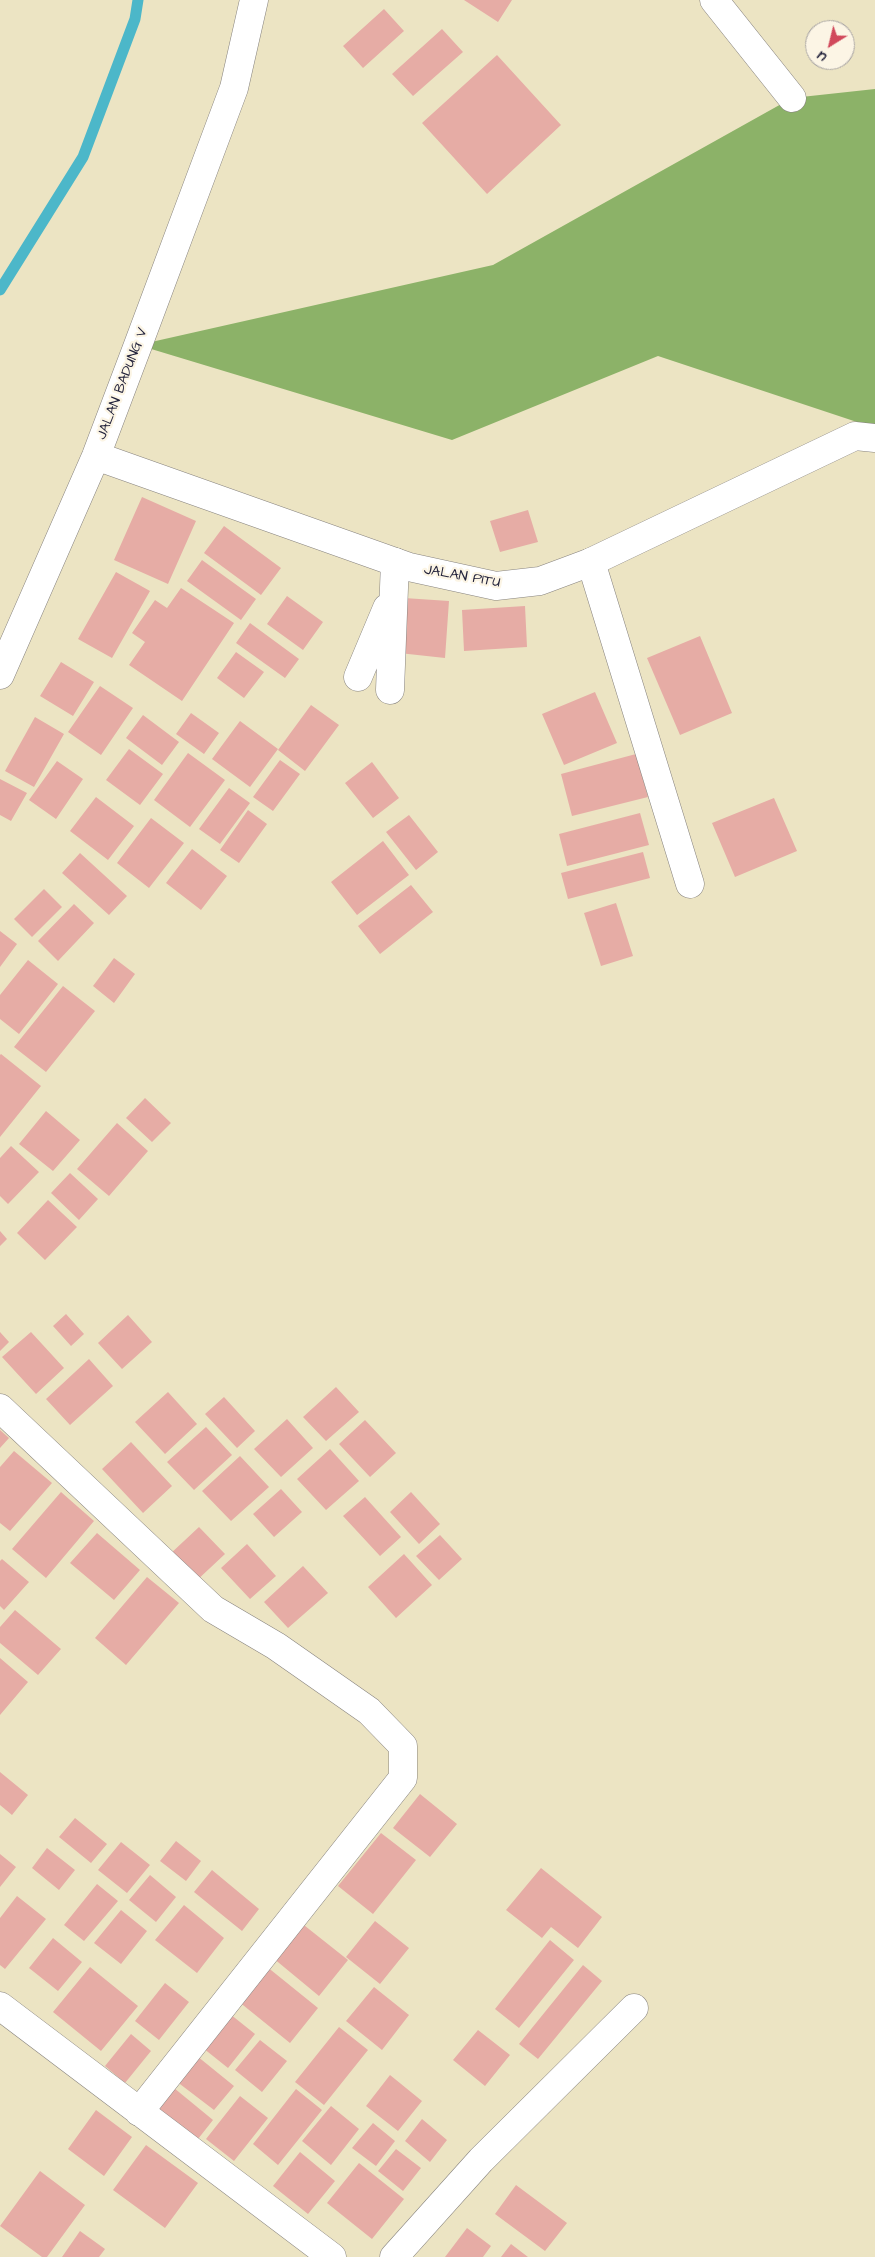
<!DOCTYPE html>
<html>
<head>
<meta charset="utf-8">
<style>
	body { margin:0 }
	#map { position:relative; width:875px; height:2257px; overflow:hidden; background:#ece4c3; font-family:"Architects Daughter",sans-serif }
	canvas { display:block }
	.north { position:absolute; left:805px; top:20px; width:50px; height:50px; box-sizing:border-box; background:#fcf5e5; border:1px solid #a5a1a1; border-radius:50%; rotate:216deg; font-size:14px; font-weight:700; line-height:20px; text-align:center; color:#22223b }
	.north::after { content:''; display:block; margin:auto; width:18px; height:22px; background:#d1495b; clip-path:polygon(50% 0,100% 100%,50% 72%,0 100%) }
</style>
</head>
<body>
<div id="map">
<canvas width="875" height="2257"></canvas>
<div class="north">U</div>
</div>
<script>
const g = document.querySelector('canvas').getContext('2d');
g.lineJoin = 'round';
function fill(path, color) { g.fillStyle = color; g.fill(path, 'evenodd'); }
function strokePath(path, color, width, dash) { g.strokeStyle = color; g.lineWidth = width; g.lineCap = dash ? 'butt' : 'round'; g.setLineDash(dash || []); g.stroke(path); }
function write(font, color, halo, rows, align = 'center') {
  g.font = font + ' "Architects Daughter",sans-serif'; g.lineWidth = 4.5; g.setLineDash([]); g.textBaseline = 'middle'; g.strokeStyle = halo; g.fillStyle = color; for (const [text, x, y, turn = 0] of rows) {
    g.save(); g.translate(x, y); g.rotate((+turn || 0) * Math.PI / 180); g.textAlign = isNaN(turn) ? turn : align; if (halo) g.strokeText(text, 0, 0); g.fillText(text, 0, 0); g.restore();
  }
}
fill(new Path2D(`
	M875 89V428L658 356 452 440 138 345 493 265 792 98Z`), '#8cb268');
strokePath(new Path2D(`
	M0 290 83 157 135 19 138 0`), '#4cb7c9', 11);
fill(new Path2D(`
	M464 0H512L498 22Z
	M384 9 404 31 363 68 343 46Z
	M442 29 463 52 413 96 392 74Z
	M497 55 561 125 487 194 422 123Z
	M142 497 196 521 168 584 114 560Z
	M528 510 538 542 500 552 490 521Z
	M224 526 281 568 261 595 204 553Z
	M202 560 256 599 241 620 187 581Z
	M116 572 150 591 112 658 78 639Z
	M181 588 234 623 182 701 129 665 145 642 132 633 155 600 167 608Z
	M287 596 323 622 303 650 267 624Z
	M404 598 449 601 445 658 399 653Z
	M525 606 527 647 464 651 462 610Z
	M250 623 299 659 285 678 236 643Z
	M700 636 732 713 680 735 647 658Z
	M236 652 264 672 244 698 217 678Z
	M61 662 94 682 73 716 40 696Z
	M100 686 133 708 101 755 68 732Z
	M595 692 617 743 564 765 542 714Z
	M311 705 339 725 305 771 278 750Z
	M191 713 219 733 204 754 176 734Z
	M143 715 179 742 162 765 126 738Z
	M35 717 64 734 34 787 5 771Z
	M240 721 278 749 250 787 212 759Z
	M129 749 163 774 140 805 106 780Z
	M188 753 225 780 190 827 154 800Z
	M636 754 648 797 572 816 561 774Z
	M280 760 300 774 273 811 253 797Z
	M57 761 83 779 56 819 29 800Z
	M372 762 399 798 373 818 345 783Z
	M0 779 27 793 11 821 0 815Z
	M229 788 250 803 220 844 199 829Z
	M96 797 134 826 108 860 70 831Z
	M774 798 797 851 735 877 712 823Z
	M248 810 267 824 239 863 220 850Z
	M640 813 649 845 567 866 559 834Z
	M409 815 438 852 416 870 386 832Z
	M151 818 184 843 149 888 117 863Z
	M383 841 409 875 357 915 331 882Z
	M192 849 227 876 201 910 166 883Z
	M643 852 650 878 568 899 561 873Z
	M80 853 127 896 109 915 62 873Z
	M411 885 433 912 380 954 358 926Z
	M44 889 62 907 32 937 14 919Z
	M616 903 633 956 601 966 584 913Z
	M74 904 94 923 58 961 38 941Z
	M0 931 17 944 0 967Z
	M114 958 135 974 114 1003 93 986Z
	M28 960 58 984 19 1034 0 1019V995Z
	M63 986 95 1011 46 1072 14 1047Z
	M1 1054 41 1086 0 1137V1055Z
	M145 1098 171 1123 152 1142 126 1118Z
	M46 1111 80 1140 53 1171 19 1144Z
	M117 1123 148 1151 109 1196 77 1169Z
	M11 1146 39 1172 8 1204 0 1196V1158Z
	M70 1173 98 1199 79 1220 51 1193Z
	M48 1200 77 1227 45 1260 17 1233Z
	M0 1231 7 1239 0 1246Z
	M66 1314 84 1334 71 1346 53 1326Z
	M128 1315 152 1342 122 1369 98 1343Z
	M0 1332 9 1342 0 1351Z
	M31 1332 64 1368 36 1394 2 1357Z
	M89 1359 113 1386 70 1425 46 1399Z
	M336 1387 359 1412 326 1441 303 1417Z
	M168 1392 197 1424 165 1454 135 1422Z
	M224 1397 255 1431 237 1448 205 1414Z
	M287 1419 313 1448 281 1477 254 1449Z
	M365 1420 396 1453 370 1477 339 1444Z
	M206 1427 232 1455 194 1490 167 1462Z
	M0 1430 9 1438 0 1448Z
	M131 1442 172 1486 143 1513 102 1469Z
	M330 1449 359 1481 326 1510 297 1479Z
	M14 1451 52 1483 10 1531 0 1523V1467Z
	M240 1456 269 1487 231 1521 202 1491Z
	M281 1489 302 1512 274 1537 253 1514Z
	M61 1492 94 1521 46 1578 12 1549Z
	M411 1492 440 1524 419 1544 390 1512Z
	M365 1497 401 1537 380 1556 343 1516Z
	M199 1527 225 1554 194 1583 169 1555Z
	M97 1533 140 1570 114 1600 70 1563Z
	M440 1535 462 1559 439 1580 416 1556Z
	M247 1544 276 1576 250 1599 221 1568Z
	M404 1554 432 1585 396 1618 368 1587Z
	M2 1559 29 1582 4 1610 0 1606V1561Z
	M303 1566 328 1593 288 1628 264 1602Z
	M147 1577 179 1603 126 1665 95 1638Z
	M15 1610 61 1649 38 1675 0 1643V1627Z
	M0 1658 28 1682 0 1715Z
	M0 1772 28 1795 12 1815 0 1805Z
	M420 1794 457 1824 430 1857 393 1828Z
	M75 1818 107 1844 91 1863 59 1837Z
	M381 1833 416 1860 373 1914 338 1886Z
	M176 1841 201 1861 186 1881 160 1861Z
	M121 1842 150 1865 127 1893 98 1870Z
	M47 1848 75 1870 59 1890 32 1868Z
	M0 1854 16 1867 0 1887Z
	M541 1868 602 1917 578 1948 551 1927 542 1938 506 1910Z
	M212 1870 259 1909 242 1931 194 1892Z
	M150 1875 176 1897 156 1922 129 1900Z
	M97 1884 118 1901 84 1941 64 1925Z
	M17 1896 46 1919 5 1969 0 1965V1918Z
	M184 1905 224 1938 197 1973 155 1940Z
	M121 1910 147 1931 121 1964 94 1943Z
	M295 1918 348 1960 319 1996 267 1953Z
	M375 1921 409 1948 380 1984 346 1957Z
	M53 1938 82 1962 58 1991 29 1968Z
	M550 1940 574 1960 519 2028 495 2009Z
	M583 1965 602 1981 538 2059 519 2044Z
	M266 1966 318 2008 290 2043 238 2001Z
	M90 1967 138 2006 101 2051 53 2012Z
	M165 1983 189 2002 159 2040 135 2021Z
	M374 1987 409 2015 382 2050 346 2021Z
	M225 2010 255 2034 228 2068 198 2044Z
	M339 2027 368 2050 324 2105 295 2082Z
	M478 2030 510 2055 485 2086 453 2060Z
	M131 2034 151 2051 125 2083 105 2066Z
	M260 2040 287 2061 262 2092 235 2070Z
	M197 2056 234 2086 214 2110 176 2081Z
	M390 2075 422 2101 398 2131 366 2106Z
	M174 2088 213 2120 198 2139 158 2108Z
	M296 2089 322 2110 278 2165 253 2144Z
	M240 2096 268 2118 234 2161 206 2139Z
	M331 2106 359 2129 331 2165 302 2141Z
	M96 2110 132 2137 104 2176 68 2149Z
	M422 2119 447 2140 430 2162 405 2141Z
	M373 2123 395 2141 376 2166 352 2148Z
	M146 2145 198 2183 165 2228 113 2190Z
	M396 2149 421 2168 403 2191 378 2171Z
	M300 2152 335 2181 308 2214 273 2186Z
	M359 2163 404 2199 372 2239 327 2203Z
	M40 2171 85 2205 47 2257H42L0 2226Z
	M516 2185 567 2223 545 2251 495 2214Z
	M467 2228 491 2246 483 2257H445Z
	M80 2231 105 2249 99 2257H62Z
	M511 2244 528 2257H501Z`), '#e6aca5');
const street = new Path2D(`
	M714 0 792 98
	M591 562 690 884
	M358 677 387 608
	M390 690 395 562
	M0 1408 213 1609 276 1646 369 1711 403 1746V1778L139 2112
	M0 2006 332 2257
	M394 2257 481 2160 634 2008`);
const secondary = new Path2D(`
	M96 456 409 567 496 586 540 581 591 562 855 436 875 438
	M0 675 96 456 138 345 234 88 254 0`);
strokePath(street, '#87837f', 29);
strokePath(secondary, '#87837f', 29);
strokePath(street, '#fff', 28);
strokePath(secondary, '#fff', 28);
write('14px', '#22223b', '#fcf5e5', [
	["JALAN BADUNG V",123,384,-69],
	["JALAN PITU",462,577,10]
]);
</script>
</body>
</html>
